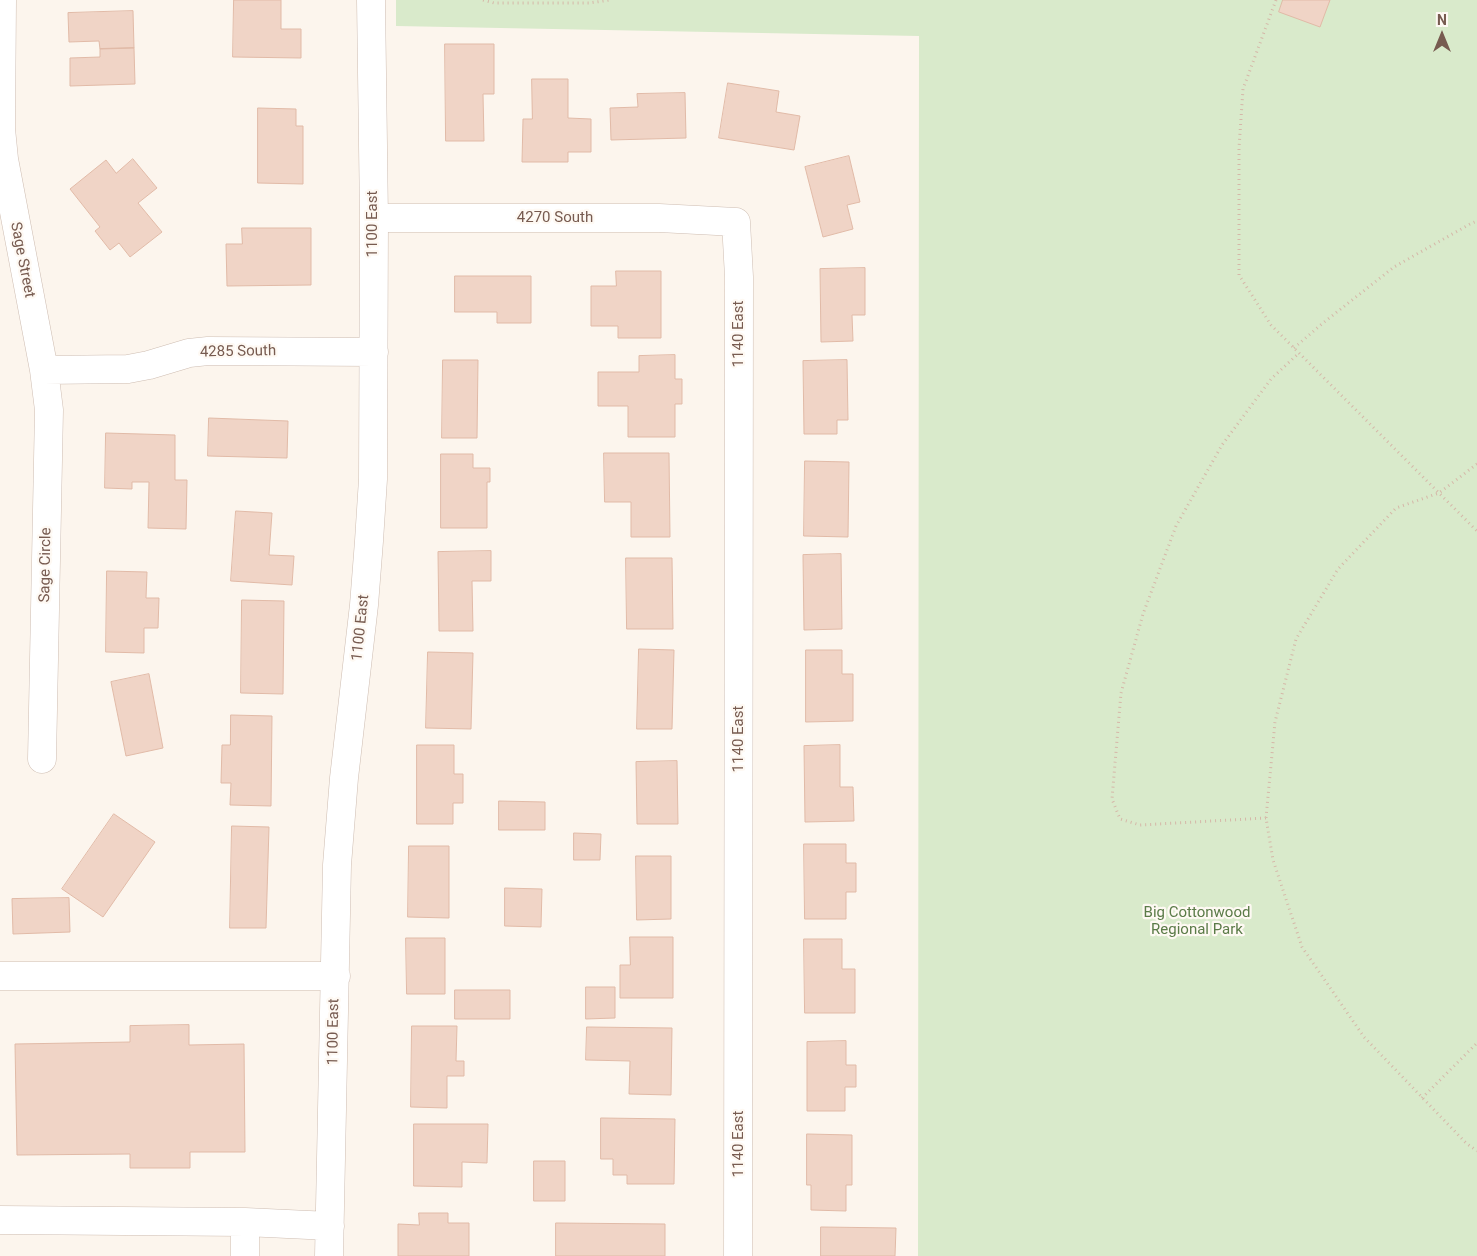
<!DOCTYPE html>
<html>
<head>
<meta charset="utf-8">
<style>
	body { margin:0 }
	#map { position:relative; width:1477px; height:1256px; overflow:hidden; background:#fcf5ed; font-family:Roboto,sans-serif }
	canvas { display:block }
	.north { position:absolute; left:1417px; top:10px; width:50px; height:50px; -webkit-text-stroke:4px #fef9f3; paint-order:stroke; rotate:0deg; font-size:14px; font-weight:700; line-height:20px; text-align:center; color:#775b50 }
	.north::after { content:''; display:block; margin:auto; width:18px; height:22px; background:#775b50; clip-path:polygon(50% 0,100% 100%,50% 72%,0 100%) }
</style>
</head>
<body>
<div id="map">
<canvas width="1477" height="1256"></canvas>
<div class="north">N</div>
</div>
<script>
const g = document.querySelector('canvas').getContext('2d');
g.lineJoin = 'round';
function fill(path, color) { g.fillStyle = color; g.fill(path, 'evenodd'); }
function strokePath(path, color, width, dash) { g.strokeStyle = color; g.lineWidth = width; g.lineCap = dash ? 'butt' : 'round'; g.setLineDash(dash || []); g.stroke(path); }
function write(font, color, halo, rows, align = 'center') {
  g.font = font + ' Roboto,sans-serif'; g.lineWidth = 4.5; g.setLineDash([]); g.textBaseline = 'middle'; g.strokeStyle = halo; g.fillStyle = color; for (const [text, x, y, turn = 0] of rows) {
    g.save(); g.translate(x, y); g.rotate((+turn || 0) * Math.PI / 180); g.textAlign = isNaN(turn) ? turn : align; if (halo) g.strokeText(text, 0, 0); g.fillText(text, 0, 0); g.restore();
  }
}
fill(new Path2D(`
	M396 0H1477V1256H918L919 36 396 26Z`), '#d9eacb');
const building = new Path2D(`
	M234 0H281V29H301V58L233 57Z
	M1283 0H1330L1320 27 1279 12Z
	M133 11 134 48 100 49 99 41 69 42 68 13Z
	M445 44H494V94H483L484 141H446Z
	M134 48 135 84 70 86V58L100 57V49Z
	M532 79H568V118L591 119V152H568V162H522L523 119H532Z
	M728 83 779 91 776 112 800 116 794 150 719 138Z
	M685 93 686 138 611 140 610 108 638 107 637 94Z
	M258 108 296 109V126H303V184L258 183Z
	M849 156 860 202 847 205 853 229 823 237 805 167Z
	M133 159 157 188 138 203 162 232 130 257 119 243 110 250 95 231 100 227 70 189 106 160 116 173Z
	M242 228H311V285L227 286 226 244H242Z
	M865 268V315H852L853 341 821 342 820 269Z
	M616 271H661V338H618V326H591V286H616Z
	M455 276H531V323H497V312H455Z
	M675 355V379H682V404H675V437H628V406H598V372H639V356Z
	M443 360H478L477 438H442Z
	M847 360 848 420H837V434H804L803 361Z
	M209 418 288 421 287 458 208 456Z
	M106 433 175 435V480H187L186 529 148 528 149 482H132V489L105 488Z
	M604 453H669L670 537H631V502H605Z
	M441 454H473V468H490V482H487V528H441Z
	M805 461 849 462 848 537 804 536Z
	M236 511 272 513 269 555 294 556 292 585 231 581Z
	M491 551V581H472L473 631H439L438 552Z
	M841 554 842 629 804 630 803 555Z
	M626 558H672L673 629H627Z
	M107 571 147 572 146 598H159L158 628H144V653L106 652Z
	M242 600 284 601 283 694 241 693Z
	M639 649 674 650 672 729H637Z
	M806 650H842V674H853V721L806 722Z
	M428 652 473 653 471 729 426 728Z
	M149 674 163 748 126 756 111 682Z
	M231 715 272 716 271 806 230 805 231 783H221L222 745H230Z
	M417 745H454V774H463V803H453V824H417Z
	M840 745V787H853L854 821 805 822 804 746Z
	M677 761 678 824H637L636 762Z
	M499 801 545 802V830H499Z
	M114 814 155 842 103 917 62 889Z
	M232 826 269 827 266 928H230Z
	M574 833 601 834 600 860H574Z
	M804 844H846V863H856V892H846V919H805Z
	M409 846H449V918L408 917Z
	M636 856H671V919L637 920Z
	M505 888 542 889 541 927 505 926Z
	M69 898 70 932 13 934 12 899Z
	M630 937H673V998H620V965H630Z
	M406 938H445V994H407Z
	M804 939H842V969H855V1013H805Z
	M586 987H615V1018L586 1019Z
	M455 990H510V1019H455Z
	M189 1025V1045L244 1044 245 1152H190V1168H130V1154L17 1155 15 1044 130 1042V1026Z
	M412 1026H457L456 1061H464V1076H447V1108L411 1107Z
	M587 1027 672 1028 671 1095 629 1094 630 1061 586 1060Z
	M846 1041V1065H856V1087H845V1111H807V1042Z
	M601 1118 675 1119 674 1184H627V1175H613V1159H601Z
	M414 1124H488L487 1163 462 1162V1187L414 1186Z
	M807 1134 852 1135V1185H846V1211L811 1210V1185H807Z
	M534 1161H565V1201H534Z
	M419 1213H448V1223H469V1256H398V1224L419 1225Z
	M556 1223 665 1224V1256H556Z
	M821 1227 896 1228 895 1256H821Z`);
fill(building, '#f0d4c6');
strokePath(building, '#e1baa7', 1);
const minor = new Path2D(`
	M2 0 1 129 4 159 44 370 49 410 42 759
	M374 218H659L736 222 739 277 738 1256
	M44 370 128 369 149 365 189 353 208 351 374 352
	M0 976H336
	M0 1220 245 1222 330 1226
	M245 1256V1222
	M329 1256 337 865 344 778 364 605 369 541 373 479 374 218 371 0`);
strokePath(minor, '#cebdb2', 29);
strokePath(new Path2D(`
	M483 0 494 3H589L610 0
	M1276 0 1243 89 1239 148V275L1271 325 1477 531
	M1294 348 1323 323 1394 267 1470 224 1477 221
	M1477 464 1439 493 1396 508 1338 569 1296 639 1275 722 1266 818 1273 860 1302 947 1364 1037 1466 1143 1477 1151
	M1266 818 1140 825 1120 819 1112 799 1121 693 1143 614 1176 526 1222 445 1271 379 1299 353
	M1422 1098 1477 1043`), '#d5b7a8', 3, [1, 4]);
strokePath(minor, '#fff', 28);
write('15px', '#775b50', '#fef9f3', [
	["4270 South",555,218],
	["1100 East",373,224,-90],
	["Sage Street",22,260,79],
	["1140 East",739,334,-90],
	["4285 South",238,352,-1],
	["Sage Circle",46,565,-89],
	["1100 East",361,628,-84],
	["1140 East",739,739,-90],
	["1100 East",334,1032,-89],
	["1140 East",739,1144,-90]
]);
write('15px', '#5b7b48', '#fef9f3', [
	["Big Cottonwood",1197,913],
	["Regional Park",1197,930]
]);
</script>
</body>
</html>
